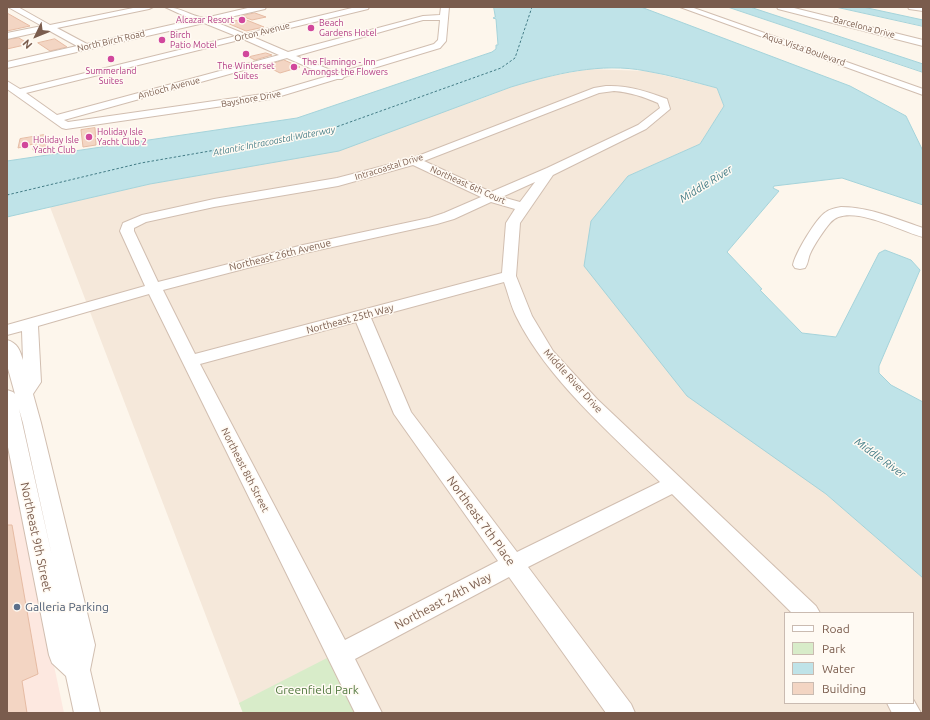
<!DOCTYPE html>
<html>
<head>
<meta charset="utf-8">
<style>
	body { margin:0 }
	#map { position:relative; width:930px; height:720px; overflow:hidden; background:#fdf6ec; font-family:Ubuntu,sans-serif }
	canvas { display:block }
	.frame { position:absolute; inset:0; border:8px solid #7a5c4d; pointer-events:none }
	.legend { position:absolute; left:784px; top:612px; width:130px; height:92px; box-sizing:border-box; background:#fffaf3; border:1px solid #cabbb1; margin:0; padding:5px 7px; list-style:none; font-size:12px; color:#7a5c4d }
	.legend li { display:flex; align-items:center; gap:8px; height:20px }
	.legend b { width:20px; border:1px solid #cabbb1 }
	.north { position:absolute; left:16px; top:16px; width:40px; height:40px; -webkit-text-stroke:3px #fffaf3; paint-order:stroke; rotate:227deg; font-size:11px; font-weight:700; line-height:16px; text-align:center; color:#7a5c4d }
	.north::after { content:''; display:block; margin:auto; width:14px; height:18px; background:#7a5c4d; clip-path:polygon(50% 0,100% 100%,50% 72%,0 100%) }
</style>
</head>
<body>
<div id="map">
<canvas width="930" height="720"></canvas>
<div class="frame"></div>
<ul class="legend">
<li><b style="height:5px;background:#fff"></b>Road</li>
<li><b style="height:11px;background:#d8ecc9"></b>Park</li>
<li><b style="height:11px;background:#bfe3e8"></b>Water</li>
<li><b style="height:11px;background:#f3d5c3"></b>Building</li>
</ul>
<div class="north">N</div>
</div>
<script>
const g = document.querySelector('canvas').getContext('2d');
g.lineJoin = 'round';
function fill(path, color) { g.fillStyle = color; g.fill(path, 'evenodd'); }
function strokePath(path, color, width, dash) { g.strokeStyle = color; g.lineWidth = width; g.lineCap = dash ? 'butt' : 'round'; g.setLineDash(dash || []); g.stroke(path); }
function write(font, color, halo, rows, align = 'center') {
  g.font = font + ' Ubuntu,sans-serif'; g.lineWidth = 3; g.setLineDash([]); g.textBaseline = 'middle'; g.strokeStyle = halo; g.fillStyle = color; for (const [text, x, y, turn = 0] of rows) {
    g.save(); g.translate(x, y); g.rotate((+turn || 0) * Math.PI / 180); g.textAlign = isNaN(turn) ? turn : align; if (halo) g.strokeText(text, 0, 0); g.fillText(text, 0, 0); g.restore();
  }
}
fill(new Path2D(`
	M590 69 646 71 717 88 724 106 700 144 628 176 826 494 923 578V713H243L50 207 150 184 308 156 475 101 511 87 535 79ZM785 613H913V703H785Z`), '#f5e8da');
fill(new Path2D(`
	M7 443 64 713H7Z`), '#fde8e0');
fill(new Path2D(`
	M327 658 357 713H243L239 703Z`), '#d8ecc9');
const water = new Path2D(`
	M494 7H641L850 86 906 116 923 151V205L842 178 774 186 773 188 779 191 727 252 762 289 760 290 802 333 836 337 879 253 885 250 911 260 920 270 879 366V373L891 385 923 402V578L826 494 687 396 584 266 591 221 628 176 700 144 724 106 717 88C694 82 670 75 646 71 601 62 554 74 511 87L339 151 150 184 7 217V161L297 118 492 52 496 49V45H498L496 19 493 18 495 17Z
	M728 7H750L923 64V72Z
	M836 7H863L923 20V26Z`);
fill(water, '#bfe3e8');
strokePath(water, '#a5d3da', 1);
strokePath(new Path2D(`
	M7 195 141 163 325 131 501 68 515 58 532 7`), '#437c86', 1, [2.5, 2]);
const building = new Path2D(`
	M7 13 30 26 7 31Z
	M255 13 266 17 252 20 241 16Z
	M244 19 264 27 246 31 227 23Z
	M19 38 29 44 7 49V40Z
	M55 39 67 47 50 51 38 43Z
	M266 53 272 55 255 60 249 57Z
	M284 60 300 67 280 73 266 66Z
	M95 128 96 145 83 147 81 130Z
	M44 135 47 140V148L33 150V144L18 148 20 139Z
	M7 525H12L38 674 22 681 27 713H7Z`);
fill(building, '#f3d5c3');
strokePath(building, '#e6bba3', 1);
const minor = new Path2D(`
	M8 7H18L50 25 138 7H153L149 9 57 28 87 44 193 20 165 7C181 7 190 16 205 18L252 7H266L265 9 213 21 245 34 356 7H369L368 9 253 37 288 52 423 16 440 15 441 7H449L446 41 440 48 344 77 342 79H337L271 99 66 129 62 128 7 89V81L20 89 236 36 204 23 7 68V62L77 46 48 30 7 39V33L42 26ZM423 20H440L438 40 434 44 338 73 296 56ZM243 39 279 55 57 115 26 93ZM287 58 328 76 270 93 68 122 64 120Z
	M680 7H691L923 89V95Z
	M777 7H790L923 40V46L778 9Z
	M908 7H923V11L909 9Z
	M606 86C627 85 647 91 667 99L670 109 646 129 553 175 520 223 516 276 532 316 553 351 597 399 816 606 820 613H792L672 494 528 567 631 704 635 713H606L509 577 355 659 382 713H355L149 294 38 326 41 382 33 394 41 423 95 645 90 670 100 713H74L66 676 52 663 49 655 7 442V390L13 392 15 394 7 365V340C18 343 20 351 23 360L22 331 7 335V325L145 286 120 231 123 223 142 215 214 199 337 178 410 159 594 88ZM614 91C630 92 644 97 658 103L660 108 638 125 547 168 491 192 424 161 599 93ZM413 165 481 197 444 213 429 218 303 245 158 282 134 231V228L146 222 214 207 338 186ZM535 182 520 202 502 197ZM491 202 515 209 506 223 502 273 195 354 163 290 305 253 437 224 454 219ZM504 282C508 293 511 306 516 316 547 379 610 433 660 482L517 552 411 412 371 318ZM356 322 394 414 498 561 345 640 200 364ZM19 409 23 423 52 556Z
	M841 207C870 207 896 219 923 228V237C901 232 848 201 830 223 824 230 814 245 810 254 808 259 808 264 805 268L800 269 795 268 793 265C795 254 816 218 826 212 830 209 836 208 841 207Z
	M913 699 921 713H892L887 703H913Z`);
strokePath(minor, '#d1beb0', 2);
fill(minor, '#fff');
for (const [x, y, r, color] of [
	[242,20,4,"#d1479c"],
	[311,28,4,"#d1479c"],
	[162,40,4,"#d1479c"],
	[246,54,4,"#d1479c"],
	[111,59,4,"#d1479c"],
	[294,67,4,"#d1479c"],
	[89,137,4,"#d1479c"],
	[25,145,4,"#d1479c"],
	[17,607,4,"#5c6f8a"]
]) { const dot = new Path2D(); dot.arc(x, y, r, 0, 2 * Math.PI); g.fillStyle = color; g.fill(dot); strokePath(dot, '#fffaf3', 1.5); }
write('9px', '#b23c85', '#fffaf3', [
	["Alcazar Resort",234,20,"right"],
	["Beach",319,23],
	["Gardens Hotel",319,33],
	["Birch",170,35],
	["Patio Motel",170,45],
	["The Flamingo - Inn",302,62],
	["Amongst the Flowers",302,72],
	["The Winterset",246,66,"center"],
	["Suites",246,76,"center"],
	["Summerland",111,71,"center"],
	["Suites",111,81,"center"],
	["Holiday Isle",97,132],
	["Yacht Club 2",97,142],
	["Holiday Isle",33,140],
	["Yacht Club",33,150]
], 'left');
write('9px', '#7a5c4d', '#fffaf3', [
	["Barcelona Drive",864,27,15],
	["Orton Avenue",262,32,-14],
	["North Birch Road",111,41,-13],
	["Aqua Vista Boulevard",804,49,19],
	["Antioch Avenue",169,88,-15],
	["Bayshore Drive",251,99,-10],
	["Intracoastal Drive",389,167,-17],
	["Northeast 6th Court",468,185,24]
]);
write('italic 9px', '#437c86', '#fffaf3', [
	["Atlantic Intracoastal Waterway",274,141,-11]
]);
write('10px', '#7a5c4d', '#fffaf3', [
	["Northeast 26th Avenue",280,255,-14],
	["Northeast 25th Way",350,319,-15],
	["Middle River Drive",573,381,48],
	["Northeast 8th Street",245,470,63]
]);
write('italic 11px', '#437c86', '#fffaf3', [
	["Middle River",706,184,-32],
	["Middle River",880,458,36]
]);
write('12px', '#7a5c4d', '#fffaf3', [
	["Northeast 7th Place",481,521,54],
	["Northeast 9th Street",36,537,78],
	["Northeast 24th Way",443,601,-28]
]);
write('12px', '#4e5e75', '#fffaf3', [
	["Galleria Parking",25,607]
], 'left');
write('12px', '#537a41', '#fffaf3', [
	["Greenfield Park",317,690]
]);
</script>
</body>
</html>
